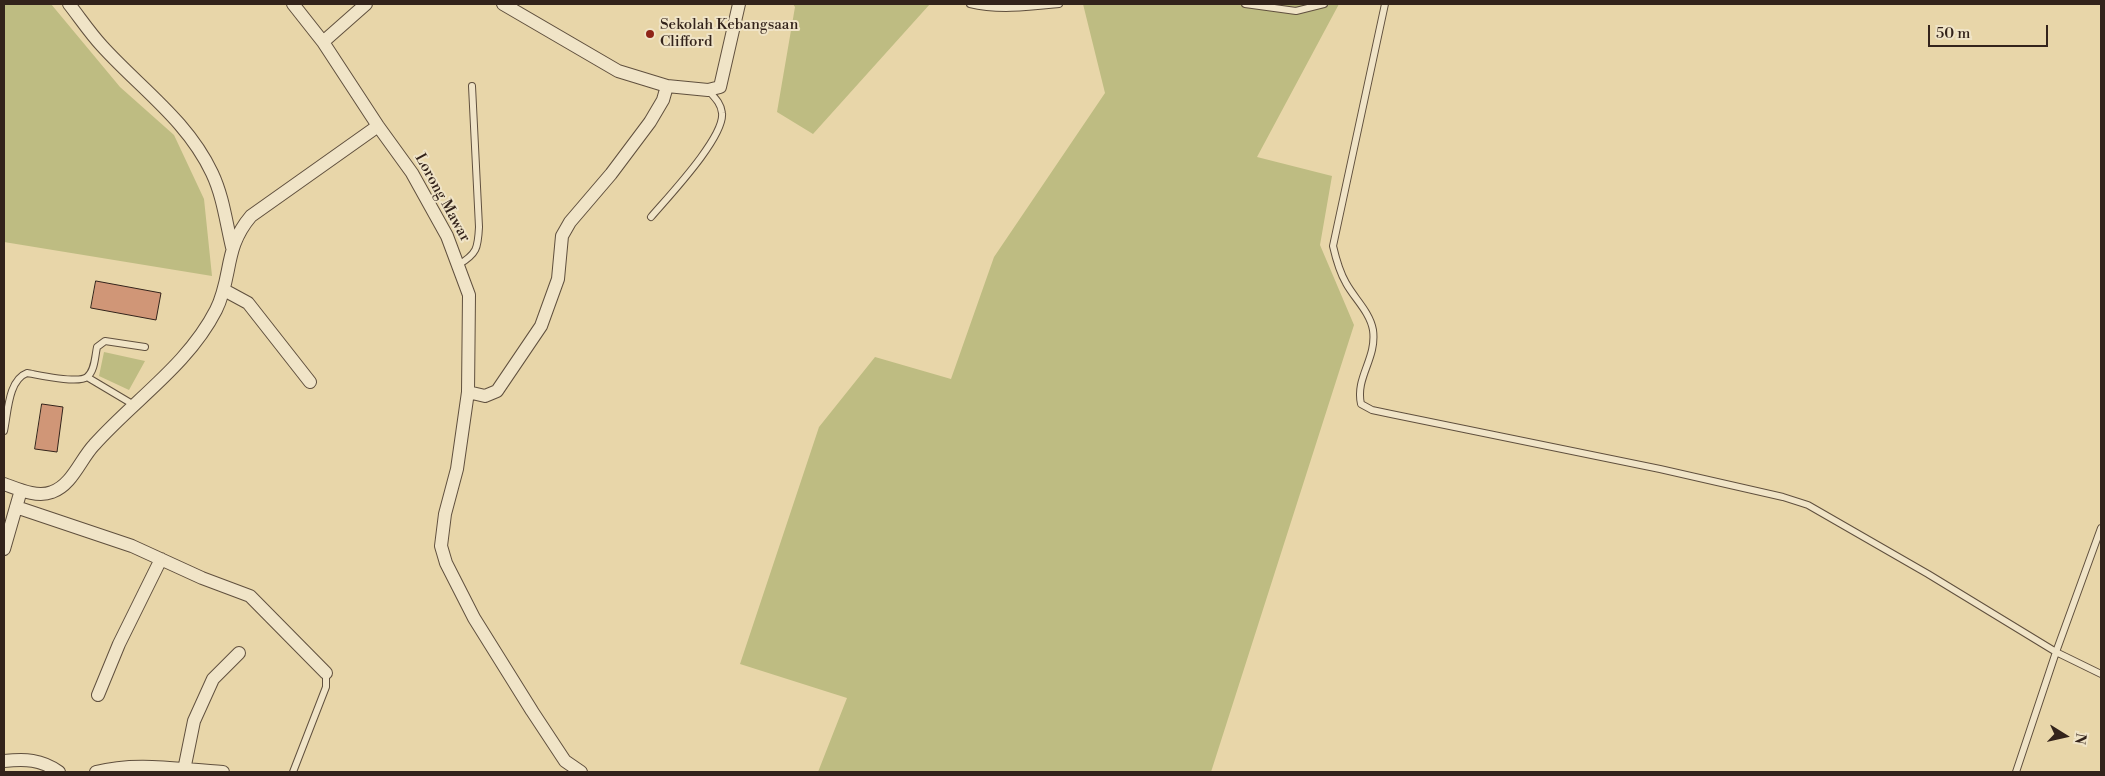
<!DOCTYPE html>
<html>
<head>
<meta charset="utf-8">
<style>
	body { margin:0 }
	#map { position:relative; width:2105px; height:776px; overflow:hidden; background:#e8d6a9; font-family:"Libre Bodoni",serif }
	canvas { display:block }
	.frame { position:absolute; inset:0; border:5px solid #33231b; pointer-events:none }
	.north { position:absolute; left:2040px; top:711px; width:50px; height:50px; -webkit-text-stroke:4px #f0e4c7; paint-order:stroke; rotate:100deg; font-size:14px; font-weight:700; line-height:20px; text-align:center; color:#33231b }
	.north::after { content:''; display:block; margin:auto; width:18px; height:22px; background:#33231b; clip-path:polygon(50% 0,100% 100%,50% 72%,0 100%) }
	.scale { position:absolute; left:1928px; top:25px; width:120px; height:22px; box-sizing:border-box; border:2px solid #33231b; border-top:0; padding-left:6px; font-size:15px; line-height:18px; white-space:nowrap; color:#33231b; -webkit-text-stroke:4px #f0e4c7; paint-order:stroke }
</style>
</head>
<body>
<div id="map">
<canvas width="2105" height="776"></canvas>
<div class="frame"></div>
<div class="north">N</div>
<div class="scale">50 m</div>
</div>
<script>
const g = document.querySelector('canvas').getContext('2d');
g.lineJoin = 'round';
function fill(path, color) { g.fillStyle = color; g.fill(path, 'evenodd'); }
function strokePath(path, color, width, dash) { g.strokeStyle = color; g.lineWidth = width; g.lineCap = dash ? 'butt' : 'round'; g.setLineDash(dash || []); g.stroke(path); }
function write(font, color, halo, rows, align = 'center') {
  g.font = font + ' "Libre Bodoni",serif'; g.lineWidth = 4; g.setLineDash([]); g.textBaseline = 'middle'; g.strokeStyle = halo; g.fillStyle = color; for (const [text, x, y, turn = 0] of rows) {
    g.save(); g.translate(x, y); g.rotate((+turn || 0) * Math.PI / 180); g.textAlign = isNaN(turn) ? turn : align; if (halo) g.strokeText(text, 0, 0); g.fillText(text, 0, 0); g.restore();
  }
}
fill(new Path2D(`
	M4 4H51L120 87 174 135 204 199 212 276 4 242Z
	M793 4H930L813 134 777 112 795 7Z
	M1083 4H1339L1257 157 1332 176 1320 245 1354 325 1211 772H818L847 698 740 664 819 427 875 357 951 379 994 257 1105 93Z
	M104 352 145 361 129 390 99 376Z`), '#bebc82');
const building = new Path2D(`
	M96 281 161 293 156 320 91 308Z
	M42 404 63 407 57 452 35 449Z`);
fill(building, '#d09677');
strokePath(building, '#33231b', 1);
const service = new Path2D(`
	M970 4C998 11 1030 7 1059 4
	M1245 4 1296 11 1324 4
	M1385 4 1333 246C1336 259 1339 271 1346 283 1354 298 1370 312 1373 330 1377 359 1355 377 1361 404L1372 410 1391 414 1660 469 1783 497 1808 505 1928 574 2056 652 2101 674
	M651 217C668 197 725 137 722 113 721 103 714 97 708 90
	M458 265C477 254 478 248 479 227L472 86
	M87 377 134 405
	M4 431C8 413 8 380 27 373 39 375 78 384 87 377 95 371 95 356 97 347L105 341 145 347
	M293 772 326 687V673
	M2016 772 2056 652 2101 528`);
const minor = new Path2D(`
	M69 4C80 18 90 33 102 46 140 88 187 120 212 173 223 196 226 222 232 247
	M293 4 323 42 378 126 412 173 447 236 469 295 468 392 457 469 445 514 441 546 446 563 474 618 532 711 565 761 581 772
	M503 4 618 71 667 86
	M323 42 366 4
	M224 290 248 303 310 382
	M468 392 485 396 497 391 541 326 558 279 562 236 570 222 611 174 650 122 663 100 667 86 708 90 720 87 739 4
	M4 484C18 489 37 498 52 492 72 485 80 460 94 445 134 400 188 365 216 310 233 276 223 249 251 216L378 126
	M16 507 132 546 202 578 250 596 326 673
	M4 549 21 490
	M98 695 119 644 161 559
	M4 761C25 759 41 759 59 772
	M184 770 194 721 213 679 239 653
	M96 772C137 761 182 770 223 772`);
strokePath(service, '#60503e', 8);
strokePath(minor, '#60503e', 14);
strokePath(service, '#f0e4c7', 6);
strokePath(minor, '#f0e4c7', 12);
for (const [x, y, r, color] of [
	[650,34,5,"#8f2418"]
]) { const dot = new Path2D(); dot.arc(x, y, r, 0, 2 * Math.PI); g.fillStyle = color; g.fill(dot); strokePath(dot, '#f0e4c7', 2); }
write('15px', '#33231b', '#f0e4c7', [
	["Sekolah Kebangsaan",660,25],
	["Clifford",660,42]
], 'left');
write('15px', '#33231b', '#f0e4c7', [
	["Lorong Mawar",442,198,61]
]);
</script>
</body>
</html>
